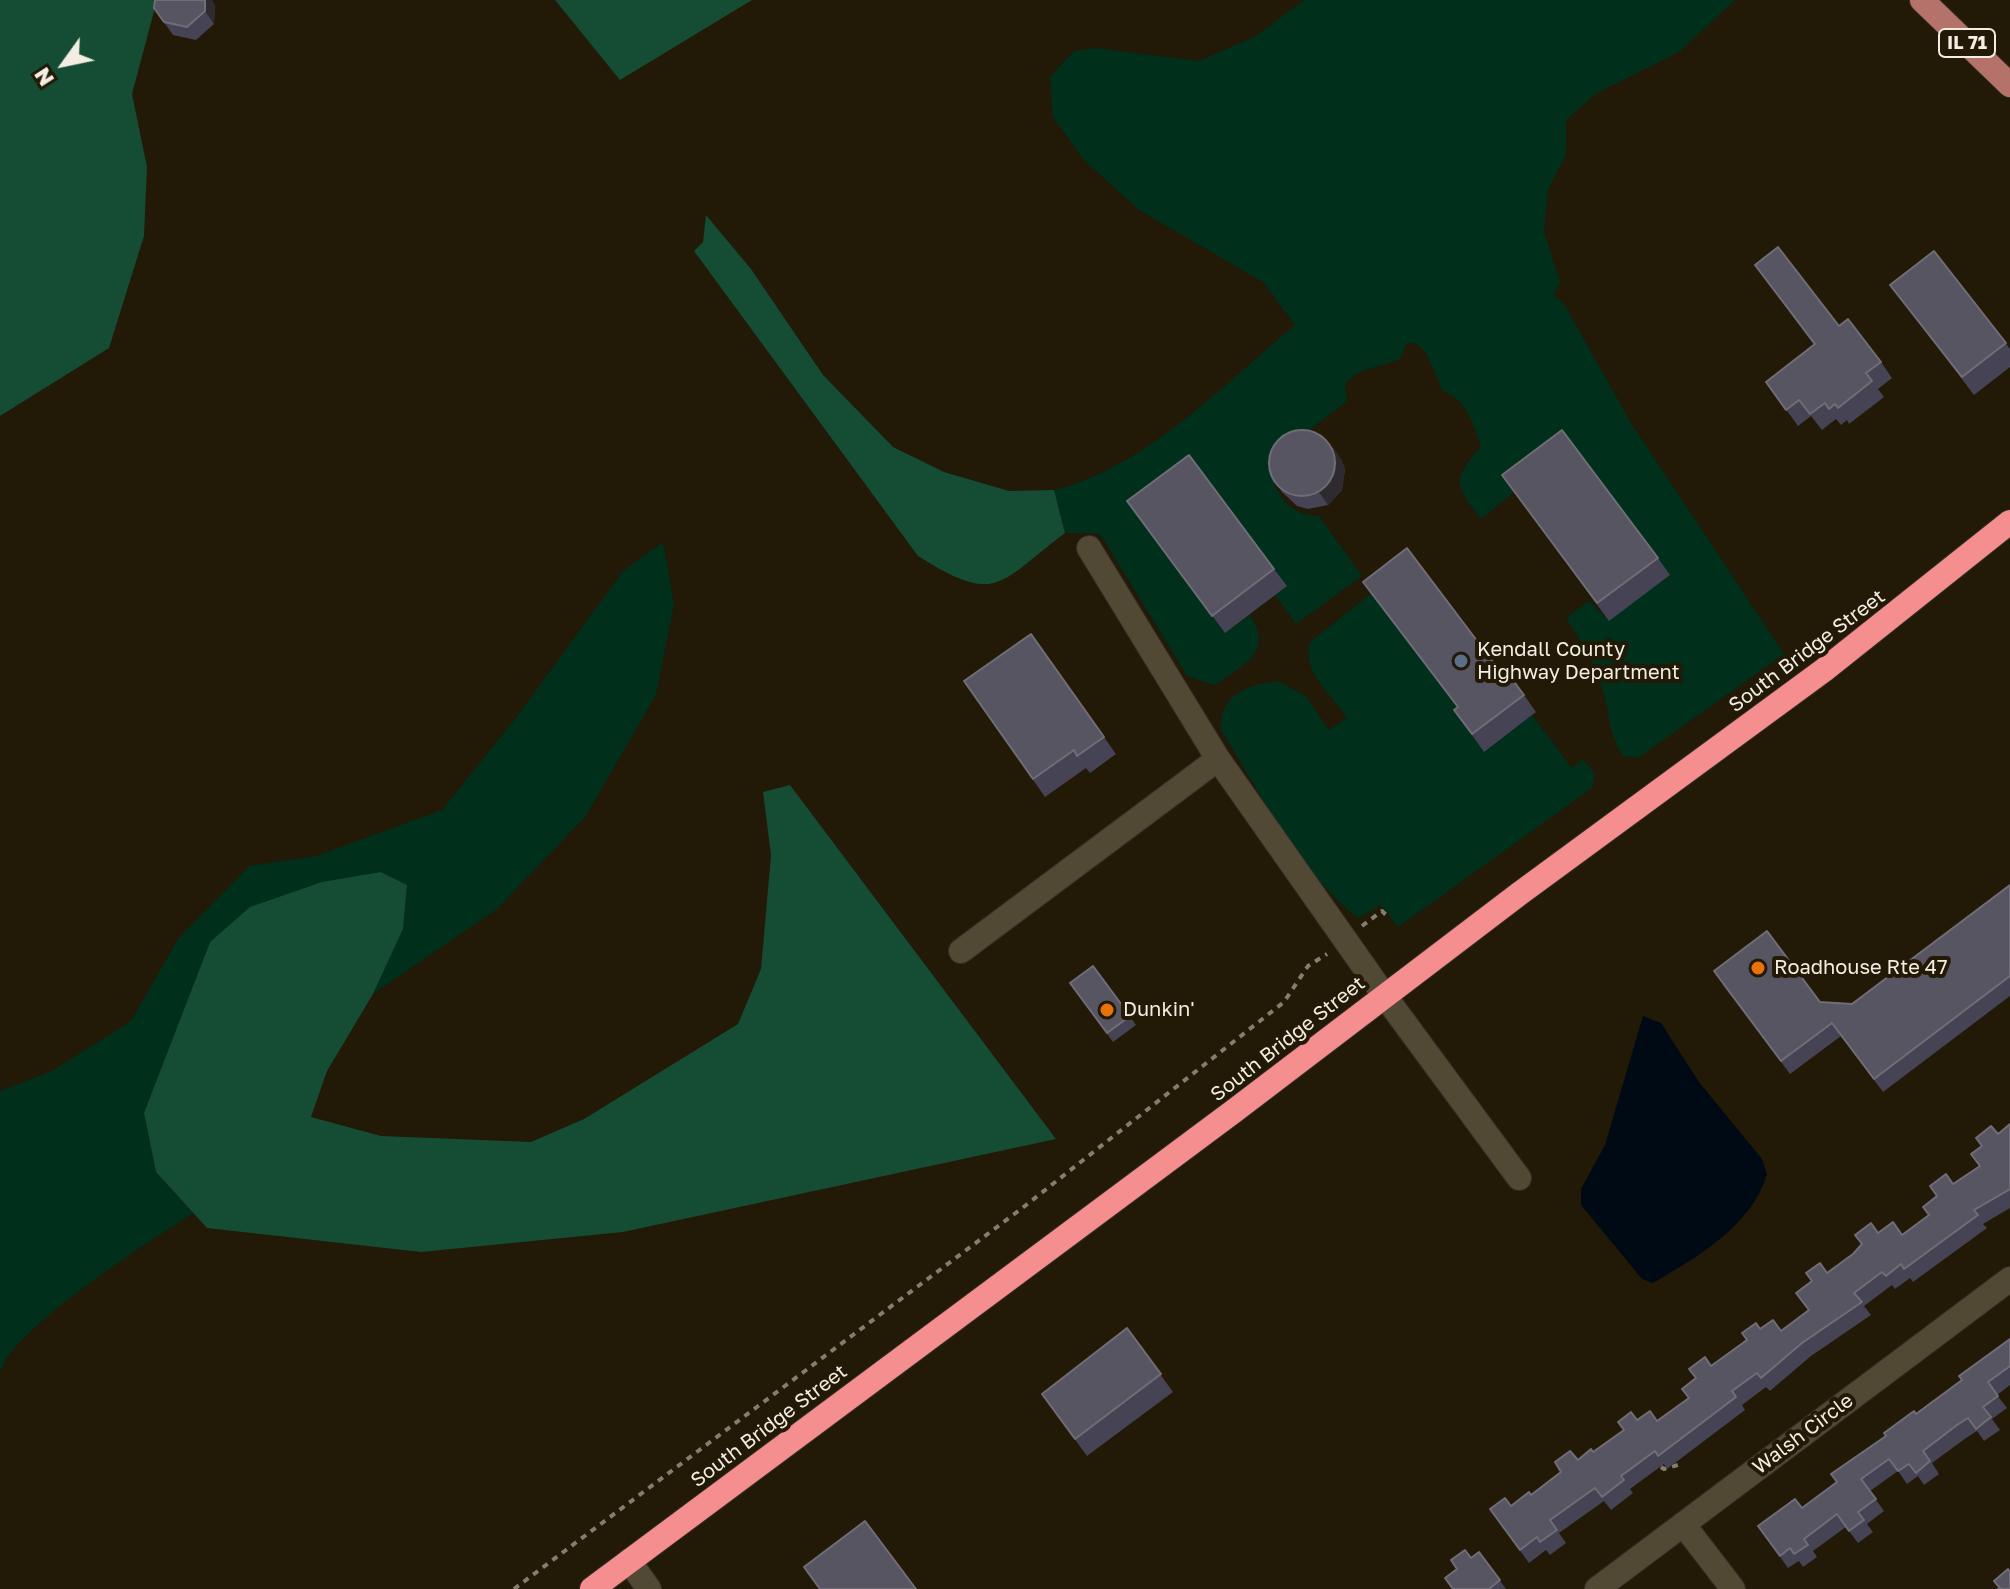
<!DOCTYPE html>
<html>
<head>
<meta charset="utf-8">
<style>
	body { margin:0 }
	#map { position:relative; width:2010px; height:1589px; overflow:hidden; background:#221907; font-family:"Golos Text",sans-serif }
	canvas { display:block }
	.north { position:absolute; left:24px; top:24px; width:80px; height:80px; -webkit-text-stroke:6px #221907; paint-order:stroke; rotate:237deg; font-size:22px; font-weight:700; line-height:32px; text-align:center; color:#f3ede2 }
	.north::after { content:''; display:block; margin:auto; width:28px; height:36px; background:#f3ede2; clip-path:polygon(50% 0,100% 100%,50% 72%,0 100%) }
</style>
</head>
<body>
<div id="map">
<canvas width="2010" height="1589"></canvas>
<div class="north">N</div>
</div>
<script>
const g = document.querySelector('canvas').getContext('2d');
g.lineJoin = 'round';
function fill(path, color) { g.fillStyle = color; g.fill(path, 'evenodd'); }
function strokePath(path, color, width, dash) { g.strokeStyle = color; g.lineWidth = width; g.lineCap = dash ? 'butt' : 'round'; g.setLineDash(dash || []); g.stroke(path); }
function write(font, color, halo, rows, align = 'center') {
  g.font = font + ' "Golos Text",sans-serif'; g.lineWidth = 8; g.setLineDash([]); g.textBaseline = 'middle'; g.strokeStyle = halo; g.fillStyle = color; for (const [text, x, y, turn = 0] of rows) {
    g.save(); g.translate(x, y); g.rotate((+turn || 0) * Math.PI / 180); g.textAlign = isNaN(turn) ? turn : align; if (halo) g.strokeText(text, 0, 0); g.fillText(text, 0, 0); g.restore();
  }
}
fill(new Path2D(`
	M1304 0H1735L1679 52 1597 93 1566 120V155L1548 190 1544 231 1560 283 1553 294 1564 304 1631 423 1784 654 1638 758 1623 756C1609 735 1610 715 1603 691 1595 663 1581 642 1566 618L1589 601 1609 620 1669 575 1514 492 1481 519C1456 487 1450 480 1481 447 1473 424 1467 400 1443 391L1426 353 1416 343 1406 344 1401 358C1380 369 1362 365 1345 384L1347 401 1295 441 1273 475C1276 499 1295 516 1319 516L1362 576 1296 624 1275 595 1286 587 1225 633 1249 614C1276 652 1243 665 1215 685L1188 677 1102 537 1096 533H1065L1054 490C1145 468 1224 384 1295 325L1263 282 1139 210 1083 159 1053 117 1050 77 1074 51 1096 48 1199 61 1256 36Z
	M663 542 674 604 656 695 585 817 497 909 373 994 403 929 407 885 382 872 210 942 144 1113 156 1172 193 1213C154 1239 8 1330 0 1374V1091L52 1071 131 1021 178 939 249 866 316 856 442 810 515 719 623 571Z
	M1407 565 1375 599 1470 724 1466 728 1484 751 1532 715 1572 768 1583 759 1595 774 1592 788 1398 927 1381 905 1358 918C1297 870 1262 795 1221 730 1218 695 1249 684 1279 681L1307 697 1329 730 1347 718C1332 694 1301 672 1310 642Z`), '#002f1c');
fill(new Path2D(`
	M0 0H157L132 94 147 167 144 236 109 348 0 416Z
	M555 0H752L620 80Z
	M706 215 751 269 823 375 893 447 944 472 1009 491 1054 490 1065 533C997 584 998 606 918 556L694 251 703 242Z
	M790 785 1056 1139 623 1232 421 1252 207 1228 156 1172 144 1113 210 942 250 907 322 882 381 872 407 885 403 929 373 994 327 1071 311 1117 381 1136 531 1142 584 1119 738 1024 761 969 771 855 763 792Z`), '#154c34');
fill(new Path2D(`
	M1643 1016 1661 1023 1699 1082 1762 1159 1767 1174C1753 1225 1696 1258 1653 1283L1642 1279 1581 1205V1189L1605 1145Z`), '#000a15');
const minor = new Path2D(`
	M1089 548 1218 759 1384 995 1519 1178
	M961 951 1218 759
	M1683 1524 1733 1589
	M629 1561 649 1589
	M1597 1589 2010 1279`);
const major = new Path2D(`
	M1922 0 2010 85`);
const highway = new Path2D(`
	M592 1589 1234 1111 1519 894 1824 670 2010 522`);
strokePath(minor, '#352f29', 26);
strokePath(major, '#352f29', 26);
strokePath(highway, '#352f29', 26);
strokePath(new Path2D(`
	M1362 926 1382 911 1386 915
	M1661 1467 1664 1469 1678 1465
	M514 1589 1021 1209 1284 1002 1308 966 1327 954`), '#857e6f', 4, [6, 6]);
strokePath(minor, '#524935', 24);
strokePath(major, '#b4726b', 24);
strokePath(highway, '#f58e8f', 24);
fill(new Path2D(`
	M155 0H212L215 6 214 24 196 40 173 35 154 8Z
	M1934 251 2010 349V367L1974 395 1890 285Z
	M1755 265 1839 326 1881 362 1892 378 1878 389 1884 397 1849 424 1847 420 1841 425 1836 419 1822 430 1811 416 1798 426 1766 382 1814 345Z
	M1341 459 1345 469 1342 490 1328 505 1308 509 1297 506 1282 492 1273 479Z
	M1502 475 1658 558 1670 575 1609 621Z
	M1127 501 1274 569 1287 586 1225 633Z
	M1363 582 1502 674 1524 695 1536 712 1484 752 1454 710 1457 707Z
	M1031 634 1116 754 1090 773 1086 768 1045 797 964 681Z
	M2010 885V996L1883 1092 1841 1036 1790 1074 1723 985 1820 1002 1852 1004Z
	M1093 966 1136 1025 1113 1042 1070 983Z
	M2010 1124V1208L1983 1224 1987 1228 1913 1282 1910 1278 1895 1289 1892 1285 1864 1306 1871 1315 1811 1356 1770 1391 1766 1387 1742 1405 1745 1410 1667 1469 1664 1464 1630 1489 1633 1493 1611 1510 1604 1501 1559 1533 1566 1543 1550 1555 1546 1550 1529 1563 1490 1509 1511 1506 1531 1495 1578 1460 1593 1452 1637 1420 1657 1421 1689 1398 1711 1366 1760 1329 1781 1331 1809 1311 1827 1273 1853 1254 1862 1245 1855 1235 1878 1233 1902 1235 1929 1215 1953 1184 1979 1166 1971 1154 1981 1146 1976 1138 1998 1134Z
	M1127 1328 1173 1392 1087 1456 1042 1394Z
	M2010 1339V1385L1997 1395 2007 1408 1992 1419 2000 1430 1984 1441 1977 1431 1966 1438 1932 1463 1939 1474 1924 1485 1918 1476 1907 1484 1898 1471 1870 1491 1884 1511 1867 1524 1873 1532 1858 1543 1846 1527 1813 1551 1817 1557 1803 1567 1799 1561 1788 1568 1758 1526 1802 1508 1837 1482 1886 1436 1962 1380Z
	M1479 1552 1506 1589H1453L1471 1558Z`), '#454354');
fill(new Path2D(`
	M205 0H212L215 6 214 24 205 11Z
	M1332 446 1341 459 1345 469 1342 490 1328 505 1319 492Z`), '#2f2a2f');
const building = new Path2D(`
	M155 0H205V11L187 27 164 22 154 8Z
	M1778 247 1839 326 1848 319 1881 362 1866 373 1872 381 1838 408 1835 404 1829 409 1825 403 1810 414 1799 400 1786 410 1766 382 1815 344 1755 265Z
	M1934 251 2006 343 1962 377 1890 285Z
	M1269 463a33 33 0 1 1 66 0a33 33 0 1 1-66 0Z
	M1562 430 1658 558 1597 603 1502 475Z
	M1189 455 1274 569 1212 616 1127 501Z
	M1407 548 1502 674 1506 671 1524 695 1472 734 1454 710 1458 707 1363 582Z
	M1031 634 1104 737 1077 756 1074 750 1033 779 964 681Z
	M2010 885V976L1874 1079 1832 1023 1781 1061 1714 971 1767 931 1820 1002 1852 1004Z
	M1093 966 1130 1016 1107 1033 1070 983Z
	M2010 1124V1189L1974 1210 1978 1215 1904 1269 1901 1264 1886 1276 1882 1272 1854 1293 1862 1302 1802 1343 1761 1378 1757 1373 1732 1391 1736 1397 1658 1456 1655 1451 1621 1476 1624 1480 1602 1497 1595 1488 1550 1520 1557 1530 1540 1542 1537 1537 1520 1550 1490 1509 1505 1498 1511 1506 1529 1492 1531 1495 1561 1472 1555 1462 1570 1451 1578 1460 1591 1449 1593 1452 1624 1430 1618 1422 1631 1412 1637 1420 1650 1411 1657 1421 1689 1398 1682 1389 1696 1378 1689 1369 1705 1357 1711 1366 1747 1340 1742 1333 1756 1323 1760 1329 1773 1320 1781 1331 1809 1310 1796 1293 1812 1281 1806 1273 1820 1263 1827 1273 1853 1254 1862 1244 1855 1235 1871 1223 1878 1233 1893 1222 1902 1235 1929 1215 1923 1207 1937 1196 1930 1186 1946 1174 1953 1184 1980 1166 1971 1154 1982 1146 1976 1138 1991 1126 1998 1134Z
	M1127 1328 1161 1374 1075 1439 1042 1394Z
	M2010 1339V1366L1988 1382 1998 1396 1983 1407 1991 1417 1976 1429 1968 1418 1957 1425 1923 1451 1930 1461 1916 1473 1909 1464 1898 1471 1889 1459 1861 1479 1876 1499 1858 1512 1864 1520 1849 1531 1837 1514 1804 1539 1808 1545 1794 1554 1790 1548 1780 1556 1758 1526 1795 1499 1802 1508 1837 1482 1831 1474 1886 1436 1884 1433 1914 1411 1916 1414 1962 1380 1959 1376Z
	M865 1521 916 1589H820L804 1567Z
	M1465 1550 1471 1558 1479 1552 1500 1580 1489 1589H1453L1445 1578 1457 1569 1451 1560Z
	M2008 1569 2010 1572V1589H1998L2000 1588 1994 1581Z`);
fill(building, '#585563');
strokePath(building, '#706d77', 2);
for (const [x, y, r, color] of [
	[1461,661,8,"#5c6f8a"],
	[1758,968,8,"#e8710a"],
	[1107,1010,8,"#e8710a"]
]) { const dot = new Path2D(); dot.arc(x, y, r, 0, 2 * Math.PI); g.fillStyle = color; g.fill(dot); strokePath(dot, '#221907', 3); }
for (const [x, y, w] of [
	[1967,43,56]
]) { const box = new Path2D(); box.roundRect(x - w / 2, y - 14, w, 28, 6); g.fillStyle = '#221907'; g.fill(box); strokePath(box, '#f3ede2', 2); }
write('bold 18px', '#f3ede2', null, [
	["IL 71",1967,43]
]);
write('20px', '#f3ede2', '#221907', [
	["Kendall County",1477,650],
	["Highway Department",1477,673],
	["Roadhouse Rte 47",1774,968],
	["Dunkin'",1123,1010]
], 'left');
write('20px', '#f3ede2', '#221907', [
	["South Bridge Street",1807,651,-37],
	["South Bridge Street",1288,1039,-38],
	["South Bridge Street",769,1426,-37],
	["Walsh Circle",1803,1434,-37]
]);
</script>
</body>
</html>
